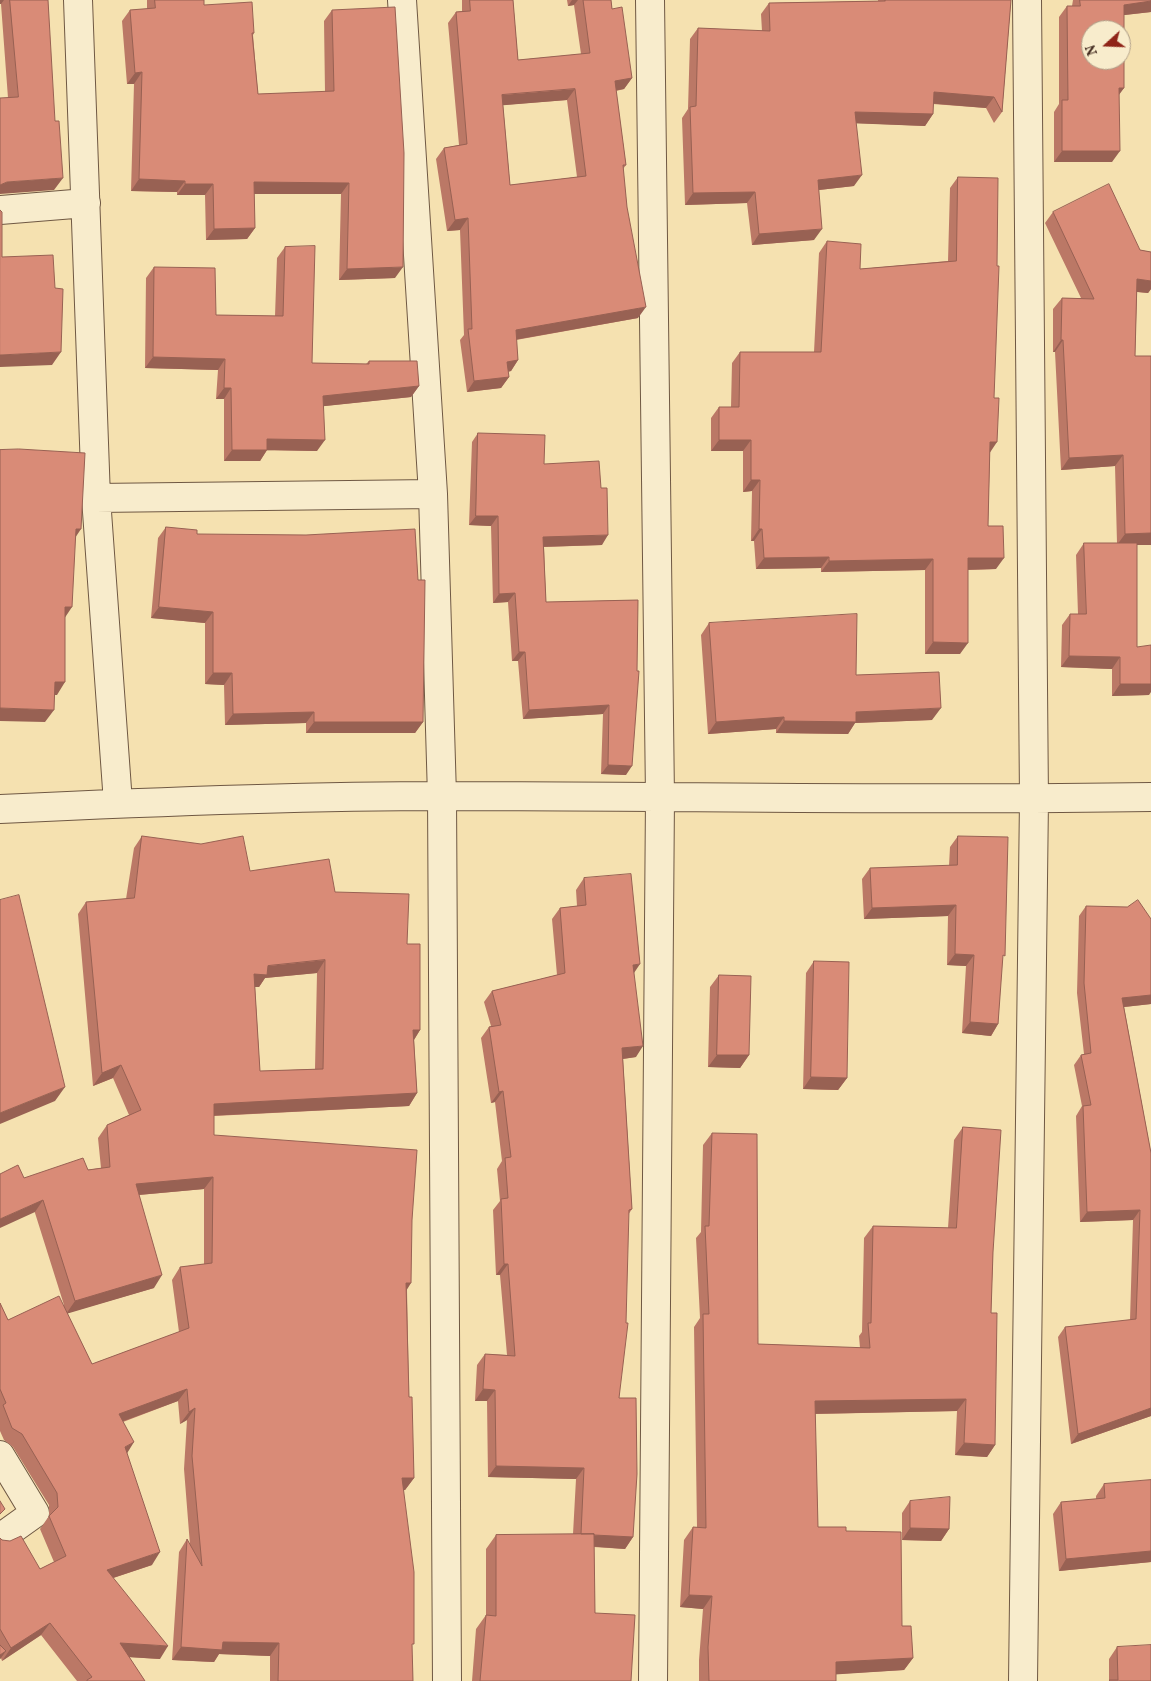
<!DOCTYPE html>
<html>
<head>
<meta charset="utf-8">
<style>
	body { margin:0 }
	#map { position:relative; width:1151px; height:1681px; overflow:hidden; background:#f5e1b0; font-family:Vollkorn,serif }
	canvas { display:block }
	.north { position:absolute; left:1081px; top:20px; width:50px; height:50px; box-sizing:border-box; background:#f8eccc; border:1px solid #af9e87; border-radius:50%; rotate:250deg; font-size:14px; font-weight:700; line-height:20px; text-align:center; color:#422a1f }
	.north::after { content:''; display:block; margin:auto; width:18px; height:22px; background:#8f2418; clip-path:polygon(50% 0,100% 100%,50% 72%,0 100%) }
</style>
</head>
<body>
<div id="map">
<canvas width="1151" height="1681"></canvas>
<div class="north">N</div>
</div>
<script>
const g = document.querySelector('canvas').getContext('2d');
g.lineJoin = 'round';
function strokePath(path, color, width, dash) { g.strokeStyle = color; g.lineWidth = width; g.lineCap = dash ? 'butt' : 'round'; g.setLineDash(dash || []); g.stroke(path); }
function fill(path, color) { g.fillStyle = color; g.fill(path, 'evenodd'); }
const minor = new Path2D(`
	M78 0 96 498 118 803
	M402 0 433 494 442 796 447 1681
	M650 0 660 797 653 1681
	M0 210 86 203
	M96 498 433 494
	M0 809C148 802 297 796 445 796 680 796 916 801 1151 797
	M0 1455 35 1513 0 1538
	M1023 1681 1034 799 1027 0`);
strokePath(minor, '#6f5843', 30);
strokePath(minor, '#f8eccc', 28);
fill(new Path2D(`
	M0 0H48L54 190 8 98 1 4H0Z
	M147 0H204V5L254 33 253 35 258 94 325 92 324 21 332 10 395 278 339 280 341 194H254L255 228 247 239 206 240 205 195H177V192L131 191 134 84H127L122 21 130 10 147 9Z
	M462 0H513L518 60 581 54 574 5 568 6 567 0H611L612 9 632 78 624 89 616 91 626 165 623 169 638 318 516 340 518 360 511 371 508 372 509 377 501 388 467 392 460 340 464 335 460 230 447 231 436 159 444 148 459 145 448 23 456 12 462 11ZM567 100 577 177 510 185 503 105Z
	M878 0H1011L1002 112 994 123 986 108 933 104V114L925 126 856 123 854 186 819 190 814 240 752 245 747 203 685 205 682 118 688 109 690 39 698 28 762 31 761 14 769 3 878 1Z
	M1073 0H1151V12L1124 15V88L1119 94 1112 162H1054V112L1059 104V17L1067 6H1072Z
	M958 177 990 452 988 526 996 569 968 570 960 654H925V570L821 572V568L756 569 754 541H751L752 491 743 492V451H711V418L719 407H731L732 363 740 352H814L819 253 827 241 860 269 948 261 950 188Z
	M1053 212 1140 250 1151 252V289L1148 293 1137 292 1135 356H1151V545H1137V647L1149 695 1112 696V669L1061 667 1062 625 1070 614H1078L1076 555 1084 543H1117L1115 466 1061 470 1055 352H1053V309L1062 298H1081L1045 223Z
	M285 247 312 363 366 364 369 361 419 386 411 397 324 406 317 451 267 450 260 461H224V399H216L218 370 145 368 146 278 154 267 216 315 275 316 277 258Z
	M478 433 544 464 602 545 544 547 546 602 638 600 626 775 601 774 603 714 523 719 518 661H512L508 602 493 603 491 526 469 525 472 442Z
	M166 527 197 534 423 722 415 733H306V723L225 725 224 685 205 684V623L151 618 158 538Z
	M709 623 856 675 932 720 855 723 848 734 776 733V729L708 734 701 635Z
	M142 836 250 871 335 892 407 944 420 1030 414 1040 417 1093 409 1106 214 1116V1135L407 1290 409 1397 414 1478 405 1490H403L413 1681H270V1656L219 1654 214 1662 172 1660 179 1552 187 1539 190 1545 184 1469 187 1420 180 1424 178 1401 123 1422 127 1453 152 1565 113 1578 160 1659 129 1657 145 1681H77L41 1635 2 1661 1 1658 0 1659V1538L40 1569 54 1562 40 1529 49 1516V1505L13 1447 4 1440 0 1431V1303L8 1320 64 1305 24 1178 101 1168 98 1138 107 1125 129 1115 113 1078 93 1086 78 914 86 902 126 899 134 848ZM317 973 315 1069 260 1071 255 987H259L265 978ZM204 1189V1264L180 1267 172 1280 179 1332 92 1364 67 1313 154 1288 139 1195Z
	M958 836 1002 960 998 1024 991 1036 962 1033 966 966 947 965 948 916 864 919 862 879 870 868 949 866 950 847Z
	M584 878 634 973 636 1057 623 1059 632 1209 628 1215 619 1398 633 1537 625 1549 594 1547 595 1613 631 1681H472L476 1629 486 1615V1549L496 1535 573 1534 576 1479 488 1477 487 1401H475L477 1365 485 1354 507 1355 500 1275H496L493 1210 500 1201 497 1169 502 1161 495 1102 491 1103 481 1038 489 1027 491 1026 484 1002 492 991 557 975 552 919 560 908 577 906 576 890Z
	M1086 906 1151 919V1004L1124 1007 1151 1153V1416L1071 1444 1058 1337 1065 1327 1130 1320 1133 1220 1080 1222 1076 1116 1082 1106 1074 1065 1081 1055 1084 1054 1077 993 1079 916Z
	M814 961 847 1078 838 1090 803 1089 806 973Z
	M719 975 749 1055 740 1068 708 1067 710 987Z
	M963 1127 993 1252 991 1313 995 1445 987 1457 955 1455 957 1411 815 1414 818 1527 846 1531 902 1626 913 1658 904 1670 836 1674V1681H699V1660L703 1609 680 1607 684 1540 693 1527H697L694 1327 700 1318 696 1238 701 1232 703 1145 712 1133 758 1344 860 1348 859 1336 862 1332 864 1238 873 1226 948 1228 954 1140Z
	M1151 1480V1562L1059 1571 1053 1514 1061 1502 1096 1499V1496L1104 1484Z
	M910 1501 949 1529 941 1541 902 1540V1513Z
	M1117 1647 1151 1681H1109V1659Z`), '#bb7866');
fill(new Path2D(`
	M0 0H4L1 4H0Z
	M572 0H578L574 5 568 6Z
	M1151 1V12L1116 16 1124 5Z
	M142 72 134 84H127L135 73Z
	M632 78 624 89 607 92 615 81Z
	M1119 88H1124L1116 99Z
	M575 89 567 100 494 106 502 95Z
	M934 92 994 97 986 108 926 103Z
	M855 112 933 114 925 126 847 123Z
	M1062 151H1120L1112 162H1054Z
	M862 175 854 186 810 191 818 180Z
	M63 178 54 190 0 194V185L7 182Z
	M139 179 185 181 177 192 131 191Z
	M254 182 349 183 341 194H246Z
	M185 184H213L205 195H177Z
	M755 192 747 203 685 205 693 193Z
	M468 218 460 230 447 231 455 220Z
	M255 228 247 239 206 240 214 229Z
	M822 229 814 240 752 245 759 234Z
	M403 267 395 278 339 280 347 269Z
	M1137 279 1151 281V289L1148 293 1129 291Z
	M646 307 638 318 508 341 516 330Z
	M1061 340H1063L1055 352H1053Z
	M61 352 52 365 0 367V355Z
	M153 357 225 359 218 370 145 368Z
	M518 360 511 371 499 373 507 362Z
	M509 377 501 388 467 392 474 381Z
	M419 386 411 397 316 407 323 396Z
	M224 388H231L224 399H216Z
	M267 439 325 440 317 451 260 450Z
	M719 440H751L743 451H711Z
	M990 442H997L989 454Z
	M232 450H267L260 461H224Z
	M1123 455 1115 466 1061 470 1069 458Z
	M751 480H760L752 491 743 492Z
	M476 516H498L491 526 469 525Z
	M76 529H81L73 541Z
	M759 529H762L754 541H751Z
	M1151 533V545H1117L1125 534Z
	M608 535 602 545 537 547 543 537Z
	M829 557 821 568 756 569 764 558Z
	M968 558H1004L996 569 960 570Z
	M933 559 925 570 821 572 829 561Z
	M515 593 508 602 493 603 499 594Z
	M65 607H72L64 619Z
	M159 607 213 612 205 623 151 618Z
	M933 642 968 643 960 654H925Z
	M519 652H525L518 661H512Z
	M1069 656 1120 657 1112 669 1061 667Z
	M213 673H232L224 685 205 684Z
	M55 682H65L57 695H46Z
	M1120 684H1151V692L1149 695 1112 696Z
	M609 705 603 714 523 719 529 710Z
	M0 708 54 710 45 722 0 721Z
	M941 708 932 720 855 723 848 734 776 733 784 721 856 712Z
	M314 712 306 723 225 725 233 714Z
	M784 717 776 729 708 734 716 722Z
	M314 722H423L415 733H306Z
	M608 765 632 766 626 775 601 774Z
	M956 905 948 916 864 919 872 908Z
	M955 954 974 955 966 966 947 965Z
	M325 960 317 973 265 978 259 987H245L254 974 268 966Z
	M640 964 632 976 633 965Z
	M1151 995V1004L1115 1008 1122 998Z
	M970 1022 998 1024 991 1036 962 1033Z
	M413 1030H420L412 1043Z
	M643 1046 636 1057 615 1060 622 1048Z
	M717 1055H749L740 1068 708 1067Z
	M121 1065 113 1078 93 1086 102 1073Z
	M811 1077 847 1078 838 1090 803 1089Z
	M65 1087 55 1101 0 1124V1113Z
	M503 1091 495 1102 491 1103 499 1092Z
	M417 1093 409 1106 206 1116 214 1104Z
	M213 1177 204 1189 127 1196 136 1184Z
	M43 1200 35 1212 0 1228V1219Z
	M1140 1210 1133 1220 1080 1222 1087 1212Z
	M504 1264H508L500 1275H496Z
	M162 1275 154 1288 66 1314 75 1301Z
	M406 1283H411L403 1296Z
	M187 1389 178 1401 110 1426 119 1414Z
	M483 1389 495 1390 487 1401H475Z
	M966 1399 957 1411 806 1414 815 1401Z
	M195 1408 187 1420 180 1424 189 1412Z
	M1151 1408V1416L1071 1444 1078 1434Z
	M134 1442 126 1455 125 1447Z
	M964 1443 995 1445 987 1457 955 1455Z
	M496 1466 584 1468 576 1479 488 1477Z
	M402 1478H414L405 1490 393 1491Z
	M910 1528 949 1529 941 1541 902 1540Z
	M581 1534 633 1537 625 1549 573 1545Z
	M1151 1551V1562L1059 1571 1066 1559Z
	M160 1552 152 1565 98 1583 107 1570Z
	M689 1595 712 1596 703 1609 680 1607Z
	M50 1623 41 1635 2 1661 11 1648Z
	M223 1642 279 1643 270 1656 219 1654 214 1662 172 1660 181 1647Z
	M120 1643 168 1646 160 1659 111 1656Z
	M6 1651 1 1658 0 1659V1655Z
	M913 1658 904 1670 827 1675 836 1662Z`), '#986153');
const building = new Path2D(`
	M10 0H48L55 121H59L63 178 7 182 0 185V98L18 97Z
	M155 0H204V5L252 2 254 33H252L258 94 334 91 332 10 395 7 404 153 403 267 347 269 349 183 254 182 255 228 214 229 213 184H185V181L139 179 142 72 135 73 130 10 155 8Z
	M470 0H513L518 60 590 53 583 0H611L612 9 622 7 632 78 615 81 626 165H623L627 207 646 307 516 330 518 360 507 362 509 377 474 381 468 329H472L468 218 455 220 444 148 467 144 456 12 470 11ZM575 89 586 176 510 185 502 95Z
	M885 0H1011L1002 112 994 97 934 92 933 114 855 112 862 175 818 180 822 229 759 234 755 192 693 193 690 107 696 106 698 28 770 31 769 3 885 1Z
	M1080 0H1151V1L1124 5V88H1119L1120 151H1062V100H1068L1067 6H1080ZM1091 30H1121V60H1091Z
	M958 177 998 178 997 266H999L994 398H999L997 442H990L988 526H1003L1004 558H968V643L933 642V559L829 561V557L764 558 762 529H759L760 480H751V440H719V407H739L740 352H821L827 241 861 244 860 269 956 261Z
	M1109 184 1140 250 1151 252V281L1137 279 1135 356H1151V533L1125 534 1123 455 1069 458 1063 340H1061L1062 298 1094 299 1053 212Z
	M0 210 2 212V257L53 255 55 288 63 289 61 352 0 355Z
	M315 246 312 363 369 364V361H417L419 386 323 396 325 440 267 439V450H232L231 388H224L225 359 153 357 154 267 215 268 216 315 283 316 285 247Z
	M478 433 545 435 544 464 599 461 601 488H607L608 535 543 537 546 602 638 600 637 671H639L632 766 608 765 609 705 529 710 525 652H519L515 593 499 594 498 516H476Z
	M19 449 85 453 81 529H76L72 607H65V682H55L54 710 0 708V450Z
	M166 527 197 530V534L306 535 415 529 418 580H425L423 722H314V712L233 714 232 673H213V612L159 607Z
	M1084 543H1137V647L1151 645V684H1120V657L1069 656 1070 614H1086Z
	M857 614 856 675 939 672 941 708 856 712V722L784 721V717L716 722 709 623Z
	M142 836 201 844 243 836 250 871 329 859 335 892 409 894 407 944H420V1030H413L417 1093 214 1104V1135L417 1150 412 1220 411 1283H406L409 1397H412L414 1478H402L414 1572V1644H412L413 1681H278L279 1643 223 1642 222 1650 181 1647 187 1539 202 1566 192 1456 195 1408 189 1412 187 1389 119 1414 134 1442 125 1447 160 1552 107 1570 168 1646 120 1643 145 1681H87V1680L92 1677 50 1623 11 1648 0 1629V1538L2 1540 10 1541 21 1536 40 1569 66 1556 49 1516 58 1507 57 1493 22 1434 12 1428 3 1405 6 1403 0 1389V1303L8 1320 59 1296 92 1364 189 1328 180 1267 212 1263 213 1177 136 1184 162 1275 75 1301 43 1200 0 1219V1174L18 1165 24 1178 83 1158 88 1170 110 1167 107 1125 141 1110 121 1065 102 1073 86 902 134 898ZM325 960 323 1069 260 1071 254 974 267 975 268 966Z
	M958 836 1008 837 1005 956 1003 955 998 1024 970 1022 974 955 955 954 956 905 872 908 870 868 957 865Z
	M631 874 640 964 633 965 643 1046 622 1048 632 1209 629 1210 626 1323H628L619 1398H636L637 1474 633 1537 594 1535V1534H581L584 1468 496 1466 495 1390 483 1389 485 1354 515 1356 508 1264H504L501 1199 508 1198 505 1158 511 1157 503 1091 499 1092 489 1027 501 1025 492 991 565 973 560 908 586 905 584 878Z
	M19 895 65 1087 0 1113V900Z
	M1138 900 1151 919V995L1122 998 1151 1153V1408L1078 1434 1065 1327 1136 1319 1140 1210 1087 1212 1083 1106 1091 1105 1081 1055 1091 1053 1084 983 1086 906 1127 907Z
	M814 961 849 962 847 1078 811 1077Z
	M719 975 751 976 749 1055H717Z
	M963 1127 1001 1130 993 1252 991 1313H997L995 1445 964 1443 966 1399 815 1401 818 1527H846V1531L901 1532 902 1626H911L913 1658 836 1662V1681H709L708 1647 712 1596 689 1595 693 1527 706 1528 703 1314H709L705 1226H709L712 1133 757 1134 758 1344 870 1348 868 1323H871L873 1226 956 1228Z
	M1151 1480V1551L1066 1559 1061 1502 1105 1498 1104 1484Z
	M950 1497 949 1529 910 1528V1501Z
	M0 1501 5 1509 0 1514Z
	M594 1534 595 1613 635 1615 631 1681H480L486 1615 496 1616V1535Z
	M0 1645 6 1651 0 1655Z
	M1151 1645V1681H1110L1109 1680H1118L1117 1647Z`);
fill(building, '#d98b77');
strokePath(building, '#986153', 1);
</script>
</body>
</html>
